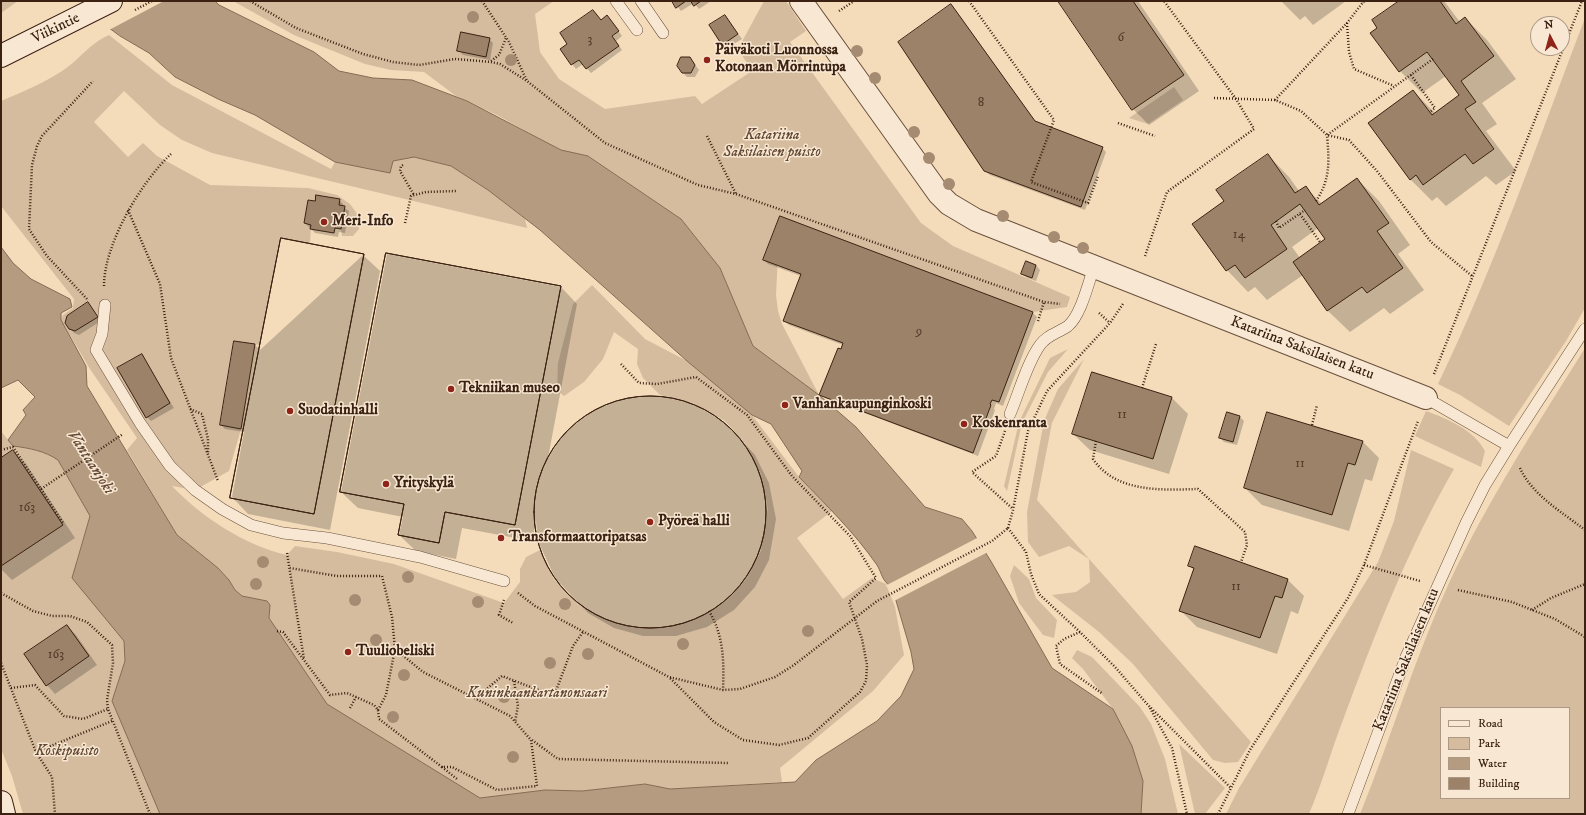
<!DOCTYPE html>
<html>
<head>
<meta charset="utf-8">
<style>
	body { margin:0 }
	#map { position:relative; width:1586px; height:815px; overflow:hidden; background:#f4dcbb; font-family:"IM FELL DW Pica",serif }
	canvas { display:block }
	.frame { position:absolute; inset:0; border:2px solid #3b2111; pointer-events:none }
	.legend { position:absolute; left:1440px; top:707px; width:130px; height:92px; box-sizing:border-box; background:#f8e8d3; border:1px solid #ac9885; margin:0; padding:5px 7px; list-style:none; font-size:12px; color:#3b2111 }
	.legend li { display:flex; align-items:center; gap:8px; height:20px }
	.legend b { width:20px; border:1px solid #ac9885 }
	.north { position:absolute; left:1530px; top:16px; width:40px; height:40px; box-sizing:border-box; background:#f8e8d3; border:1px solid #ac9885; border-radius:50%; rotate:354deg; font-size:11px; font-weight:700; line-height:16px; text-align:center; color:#3b2111 }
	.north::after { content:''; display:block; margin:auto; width:14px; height:18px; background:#8f2418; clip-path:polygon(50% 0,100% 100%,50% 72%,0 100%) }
</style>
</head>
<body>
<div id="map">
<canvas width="1586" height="815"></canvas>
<div class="frame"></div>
<ul class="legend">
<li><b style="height:5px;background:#f8e8d3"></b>Road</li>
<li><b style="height:11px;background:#d5bc9e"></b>Park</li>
<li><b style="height:11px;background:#b59c81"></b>Water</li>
<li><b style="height:11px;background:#9b8269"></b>Building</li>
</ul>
<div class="north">N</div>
</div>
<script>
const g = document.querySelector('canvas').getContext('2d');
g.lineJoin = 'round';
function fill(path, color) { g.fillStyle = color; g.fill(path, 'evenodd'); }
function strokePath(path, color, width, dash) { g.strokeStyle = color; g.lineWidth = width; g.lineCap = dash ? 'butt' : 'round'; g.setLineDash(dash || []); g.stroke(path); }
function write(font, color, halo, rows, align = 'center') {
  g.font = font + ' "IM FELL DW Pica",serif'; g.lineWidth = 3; g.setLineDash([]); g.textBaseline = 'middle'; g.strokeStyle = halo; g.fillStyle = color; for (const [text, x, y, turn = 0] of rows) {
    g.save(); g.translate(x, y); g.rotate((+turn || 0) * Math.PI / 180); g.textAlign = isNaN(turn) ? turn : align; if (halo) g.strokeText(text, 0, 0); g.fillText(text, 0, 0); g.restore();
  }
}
fill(new Path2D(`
	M1 1H18L1 13Z
	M233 1H554L535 14 540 52 559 79 605 109 695 96 702 104 752 71 738 49 764 1H786L806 31 790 42 921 223 953 246 1070 297 1067 307 1033 312 780 216 776 295 778 311 782 324 819 395 753 346 720 268 681 219 589 156 561 151 497 115 456 96 424 72 391 70 365 64 294 35Z
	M1585 18V308L1566 341 1509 426 1460 395 1438 384C1495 266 1538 141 1585 18Z
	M109 35 172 85 331 169 335 162 390 172 393 161 414 157 451 166 488 190 525 219 527 228 212 153 182 140 160 125 124 91 94 122 128 157 143 143 157 156 210 185 308 188 337 195 350 204 358 215 359 229 353 236H342L341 229 345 206 339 205V199L316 195 315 201 308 200 304 223 311 225 310 244 281 238 260 345 234 341 220 425 241 429 229 471 195 490 172 486C203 518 244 545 287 555L295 546 337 552 394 564 504 603 520 582V569L526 557 540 550 554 579 578 604 604 619 634 628H666L698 618 726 601 747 578 761 551 768 509 761 474 746 445 725 421 693 403 660 395 643 378 637 364 638 349 614 332 603 359 584 382 564 396 557 390 558 363 573 304 592 285 645 339 687 361 752 415 799 477 832 511 797 538 843 599 872 578 886 584 895 607 904 655 873 691 780 768 782 782 670 789 645 784 582 791 545 790 480 798 327 704 269 618 270 605 267 601 242 596 235 590 229 580 218 568 177 535 127 450 137 438 90 369 61 320 63 315 73 308 74 299 1 206V101C23 92 46 82 65 69 82 57 89 44 109 35Z
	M1174 87 1183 100 1148 124 1129 118Z
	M1585 348V814H1360C1391 738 1415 657 1449 583 1488 500 1537 425 1585 348ZM1441 708H1569V798H1441Z
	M1068 349 1048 372 1022 423 1007 491 1004 486 1019 422 1050 358Z
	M1084 359 1052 423 1037 500 1251 742 1238 762 1225 763 1213 760 1133 664 1099 632 1052 595 1076 592 1090 582 1089 559 1069 546 1039 557 1028 542 1027 512 1044 421 1058 389Z
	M1426 411C1448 419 1474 430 1485 451L1481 467 1415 436Z
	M1 431 13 446C29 448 45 451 58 460L90 516 76 562 124 641 125 661 112 701 160 814H23L12 776 1 749Z
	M1411 450 1454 469C1408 548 1375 634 1343 720 1331 751 1322 784 1309 814H1226L1239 788 1378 562 1394 521Z
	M1014 565 1029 579 1036 598 1057 620 1054 638 1043 635 1019 603 1010 576Z
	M1077 650 1092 657 1140 707 1151 724 1165 759 1178 814H1141L1143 781 1113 709 1083 669 1072 658Z
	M1179 744 1225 788 1205 814H1195Z`), '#d5bc9e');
const water = new Path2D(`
	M73 1H215L219 5 314 52 339 71 373 78 412 80 467 101 561 150 588 156 681 219 720 268 753 346 819 395 856 427 925 507 962 519 972 531 992 563 1052 668 1113 709 1132 746 1143 781 1141 814H160L112 701 125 661 124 641 72 578 90 516 58 460C45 451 29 448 13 446L8 440 26 415 23 410 35 397 18 380 1 388V247L13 263 31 279 70 299 72 307 61 313V320L86 366 87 386 177 535 218 568 229 580 235 590 242 596 267 601 270 605 269 618 327 704 480 798 545 790 582 791 645 784 670 789 795 782 816 760 877 721 901 696 914 669 911 652 892 587C882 582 882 573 877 565 854 532 826 505 799 477L802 471 771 424 752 415 687 361 540 230 488 190 451 166 414 157 393 161 390 173 335 162 255 115 218 99 175 77 149 53 120 36Z`);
fill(water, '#b59c81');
strokePath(water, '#846b54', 1);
fill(new Path2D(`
	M71 1H164L109 30Z
	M979 537 988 552 894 601 890 588 885 586Z`), '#f4dcbb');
fill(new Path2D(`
	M673 1H711L699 9 694 3 681 11Z
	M1059 1H1138L1199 91 1149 125 1133 109Z
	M1281 1H1346L1313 25 1305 16 1300 20Z
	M1360 1H1367L1363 4Z
	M1400 1H1444L1460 22 1465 18 1487 40 1516 79 1482 103 1497 124 1486 131 1516 171 1496 185 1486 176 1446 206 1437 197 1432 201 1410 179 1413 91 1435 113 1460 95 1446 76 1422 93 1400 71 1372 33 1379 28Z
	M955 9 1036 123 1102 148 1106 152 1085 210 990 175 985 171Z
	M593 11 601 21 607 17 611 21 622 36 616 41 622 50 591 73 583 64 576 69 561 50 569 44Z
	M725 16 742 39 727 48 723 44Z
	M489 39 493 43 490 60 463 55 459 51Z
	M690 58 699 70 695 77H687L683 73Z
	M1268 155 1289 177 1299 191 1305 187 1322 204 1357 179 1379 201 1410 245 1398 254 1424 290 1390 314 1384 308 1350 332 1328 311 1303 275 1267 300 1255 287 1248 292 1227 270 1225 201ZM1318 228 1326 239 1300 258 1292 247Z
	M339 200 343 204V207L349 211 345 233 339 232 338 237 315 233 305 223Z
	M780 217 1033 313 1037 317 1003 406 996 403 994 409 995 410 978 456 825 398 821 394 843 345 789 325 784 320 801 276 768 264 764 260Z
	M387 254 561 287 577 304 548 458 564 433 592 411 626 398 660 396 693 404 724 422 733 431 755 455 769 483 776 519 769 560 755 587 734 610 707 627 676 636H643L614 628 588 613 555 578 538 541 536 521 532 541 462 528 456 559 416 551 399 535 403 517 358 508 341 492Z
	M363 255 380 271 330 530 248 514 232 497 244 432 225 429 221 425 235 342 255 345 260 350Z
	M1036 265 1040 270 1036 281 1027 278 1023 274Z
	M88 304 101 321 79 335 74 333 70 328Z
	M141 356 174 408 151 421 147 417Z
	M1172 398 1188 414 1169 474 1090 450 1073 434Z
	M1240 417 1244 421 1237 445 1224 442 1220 438Z
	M1362 441 1379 458 1372 481 1365 479 1349 531 1262 505 1245 488Z
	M13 451 26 464 75 538 12 580 1 569V459Z
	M1189 565 1288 580 1304 596 1298 614 1291 611 1277 654 1197 627 1180 610 1194 570Z
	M67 626 76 635 97 665 55 694 47 685Z`), '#0003');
const building = new Path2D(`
	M672 1H686L676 8Z
	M691 1H701L694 6Z
	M1058 1H1133L1184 75 1132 110Z
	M1399 1H1440L1456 24 1465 17 1494 56 1461 81 1476 102 1465 109 1494 149 1473 164 1465 154 1423 185 1416 175 1410 180 1368 123 1413 90 1432 115 1459 95 1427 52 1399 72 1370 33 1377 28 1372 20Z
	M951 4 1035 121 1103 147 1081 207 984 171 898 42Z
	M593 10 601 20 607 15 619 31 612 36 619 46 586 69 579 60 571 65 560 49 567 44 560 33Z
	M725 15 738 34 722 45 709 25Z
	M461 32 490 38 486 57 457 51Z
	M681 57H690L695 65 691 73H682L677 66Z
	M1268 154 1295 193 1306 186 1319 205 1357 178 1389 223 1377 231 1403 268 1367 293 1362 287 1327 311 1293 262 1325 239 1300 204 1271 225 1287 249 1245 278 1235 265 1226 271 1192 224 1224 201 1216 190Z
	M316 195 340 199 339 205 345 206 341 229 335 228 334 233 310 229 311 225 304 223 308 200 315 201Z
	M780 216 1033 312 999 402 992 400 990 404 991 405 973 453 819 395 838 348 841 349 843 343 783 321 801 274 763 260Z
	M281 238 364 254 314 514 230 498Z
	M281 238 364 254 314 514 230 498Z
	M386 253 561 286 515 525 445 512 439 543 398 535 404 504 340 492Z
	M386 253 561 286 515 525 445 512 439 543 398 535 404 504 340 492Z
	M1026 261 1036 265 1032 278 1021 274Z
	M88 302 98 317 75 331 69 329 65 323 67 316Z
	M234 341 255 344 241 429 220 425Z
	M142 354 170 403 146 418 117 368Z
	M1092 372 1172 397 1153 459 1072 434Z
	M534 512a116 116 0 1 1 232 0a116 116 0 1 1-232 0Z
	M534 512a116 116 0 1 1 232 0a116 116 0 1 1-232 0Z
	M1227 412 1240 416 1233 442 1219 438Z
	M1267 412 1363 441 1355 465 1348 463 1332 515 1244 488Z
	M13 450 63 525 1 566V458Z
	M1195 546 1288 579 1282 598 1275 596 1260 638 1179 611 1194 568 1188 566Z
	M67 625 89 656 46 686 24 654Z`);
fill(building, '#9b8269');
strokePath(building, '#3b2111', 1);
const lane = new Path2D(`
	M616 1 637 30
	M641 1 663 33
	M105 305 102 334 96 350 140 423 170 466 195 490 222 509 251 525 283 533 327 538 420 557 504 581
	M1426 398 1509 446
	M1010 414C1019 393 1027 363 1040 345 1047 335 1058 333 1068 326 1081 315 1088 284 1094 267
	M1348 814 1406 657 1466 523 1485 485 1509 446 1585 329`);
const street = new Path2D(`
	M801 1 939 194 949 204 976 220 1426 398`);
const secondary = new Path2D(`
	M1 56 111 1
	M1 802 4 814`);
strokePath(lane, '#69503c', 12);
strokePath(street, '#69503c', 24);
strokePath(secondary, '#3b2111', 24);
strokePath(new Path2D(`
	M250 1 296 28 363 54 393 62 419 65 455 59 491 62 500 64 527 81 605 143 698 185 736 194 1044 302 1060 304
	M482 1 509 42 527 81
	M969 1 1054 120 1031 182 1088 203 1098 176
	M135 10 152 1
	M839 11 854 1
	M1347 23 1349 52 1354 69 1394 86
	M491 61 499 55 506 38
	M1411 75 1435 108 1430 112
	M1214 98 1275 100 1301 111 1327 135 1349 140 1377 171 1431 242 1472 276
	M1275 100 1347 23 1364 1
	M1118 123 1155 136
	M707 136 736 194
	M403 165 401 166 400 171 414 195
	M1316 201C1331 179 1329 160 1327 135L1433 59
	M128 210 160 284 171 358 218 481
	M1300 214 1320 242
	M1276 221 1279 228 1305 210
	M405 223 411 196 426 192 456 191
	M1145 256 1167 192 1254 129 1236 99 1164 1
	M104 286C104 244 141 182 171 154
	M87 299 47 256 29 229 32 165 37 146 42 136 93 81
	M1099 313 1110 323
	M1038 321 1044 302
	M621 364 639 383 657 384 696 377 747 415 792 476 850 536 876 578 849 602 862 639 867 665 866 681 860 692 808 738 779 745 743 740 714 722 669 677
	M1434 374 1582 1
	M1142 388 1156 344
	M190 409 202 414 208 439V454
	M1312 425 1317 405
	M1005 431 996 456 972 472 1013 509
	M1096 441 1093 459C1116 493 1162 490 1198 489L1245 532 1247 545 1241 562
	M1 450 13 447 41 489 123 434
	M1520 468C1532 495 1562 512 1585 530
	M41 489 63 523
	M1008 528 1026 552 1031 574 1039 594 1080 632 1115 667 1148 705 1231 788
	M1008 528 1013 510 1028 431 1047 391 1110 323 1123 304
	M287 553 304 659
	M1364 565 1420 581
	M1458 590 1512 602 1555 619 1585 637
	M1 593 33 611 52 616H70L87 622 112 645 113 663 107 700 108 709 150 814
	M518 593 535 606 669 677 723 690 740 689 775 677 794 665 877 601 992 541 1008 528
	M504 600 499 615 513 623
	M1532 610 1551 598 1585 584
	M709 611C724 636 724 662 723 690
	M277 631 283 632 330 695 347 693 374 705 378 710 379 719 442 767H452L497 790 537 786 531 740 510 716 423 672 395 649 392 617 382 576H337L290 568
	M1080 632 1064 639 1056 646 1060 664 1103 694
	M1 663 36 752 52 777 55 814
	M514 681 518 706 515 722
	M11 688 35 685 64 716 83 719 108 709
	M476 698 502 676 554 696 573 646 583 632
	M350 708 356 697
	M1150 708 1172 748 1187 814
	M378 710 386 695 395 649
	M532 740 558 759 728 763
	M36 752 112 721
	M442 767 457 779
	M1218 814 1250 750 1348 598 1364 565 1418 421`), '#3b2111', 2.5, [1, 2]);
strokePath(lane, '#f8e8d3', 11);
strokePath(street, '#f8e8d3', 22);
strokePath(secondary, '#f8e8d3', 22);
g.fillStyle = '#a48b71';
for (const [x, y] of [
	[473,17],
	[857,51],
	[511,60],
	[875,78],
	[914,132],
	[929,158],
	[949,184],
	[1003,216],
	[1054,237],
	[1083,248],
	[263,562],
	[408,577],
	[256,584],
	[355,600],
	[478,602],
	[565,604],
	[808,631],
	[376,640],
	[683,644],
	[588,654],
	[550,663],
	[404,675],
	[504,697],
	[393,717],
	[513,757]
]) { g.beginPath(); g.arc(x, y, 6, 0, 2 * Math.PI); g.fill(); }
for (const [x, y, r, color] of [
	[707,60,4,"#8f2418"],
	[324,222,4,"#8f2418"],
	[451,389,4,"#8f2418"],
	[785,405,4,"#8f2418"],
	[290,411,4,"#8f2418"],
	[964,424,4,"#8f2418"],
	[386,484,4,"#8f2418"],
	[650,522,4,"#8f2418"],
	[501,538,4,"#8f2418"],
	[348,652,4,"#8f2418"]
]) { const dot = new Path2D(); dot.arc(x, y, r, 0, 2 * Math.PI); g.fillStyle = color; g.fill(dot); strokePath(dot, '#f8e8d3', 1.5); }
write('13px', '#533927', null, [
	["6",1121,38],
	["3",590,40],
	["8",981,103],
	["14",1239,235],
	["9",919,332],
	["11",1122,415],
	["11",1300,464],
	["163",27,508],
	["11",1236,587],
	["163",56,655]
]);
write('15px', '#3b2111', '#f8e8d3', [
	["Viikintie",56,29,-26],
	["Katariina Saksilaisen katu",1302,349,21],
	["Katariina Saksilaisen katu",1407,660,-68]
]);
write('bold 15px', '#3b2111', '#f8e8d3', [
	["Päiväkoti Luonnossa",715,51],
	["Kotonaan Mörrintupa",715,68],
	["Meri-Info",332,222],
	["Tekniikan museo",459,389],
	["Vanhankaupunginkoski",793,405],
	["Suodatinhalli",298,411],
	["Koskenranta",972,424],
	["Yrityskylä",394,484],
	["Pyöreä halli",658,522],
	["Transformaattoripatsas",509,538],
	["Tuuliobeliski",356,652]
], 'left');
write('italic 15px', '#624834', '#f8e8d3', [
	["Katariina",772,136],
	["Saksilaisen puisto",772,153],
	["Kuninkaankartanonsaari",537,694],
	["Koskipuisto",67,752]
]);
write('italic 16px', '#664c38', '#f8e8d3', [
	["Vantaanjoki",90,463,57]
]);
</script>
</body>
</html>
